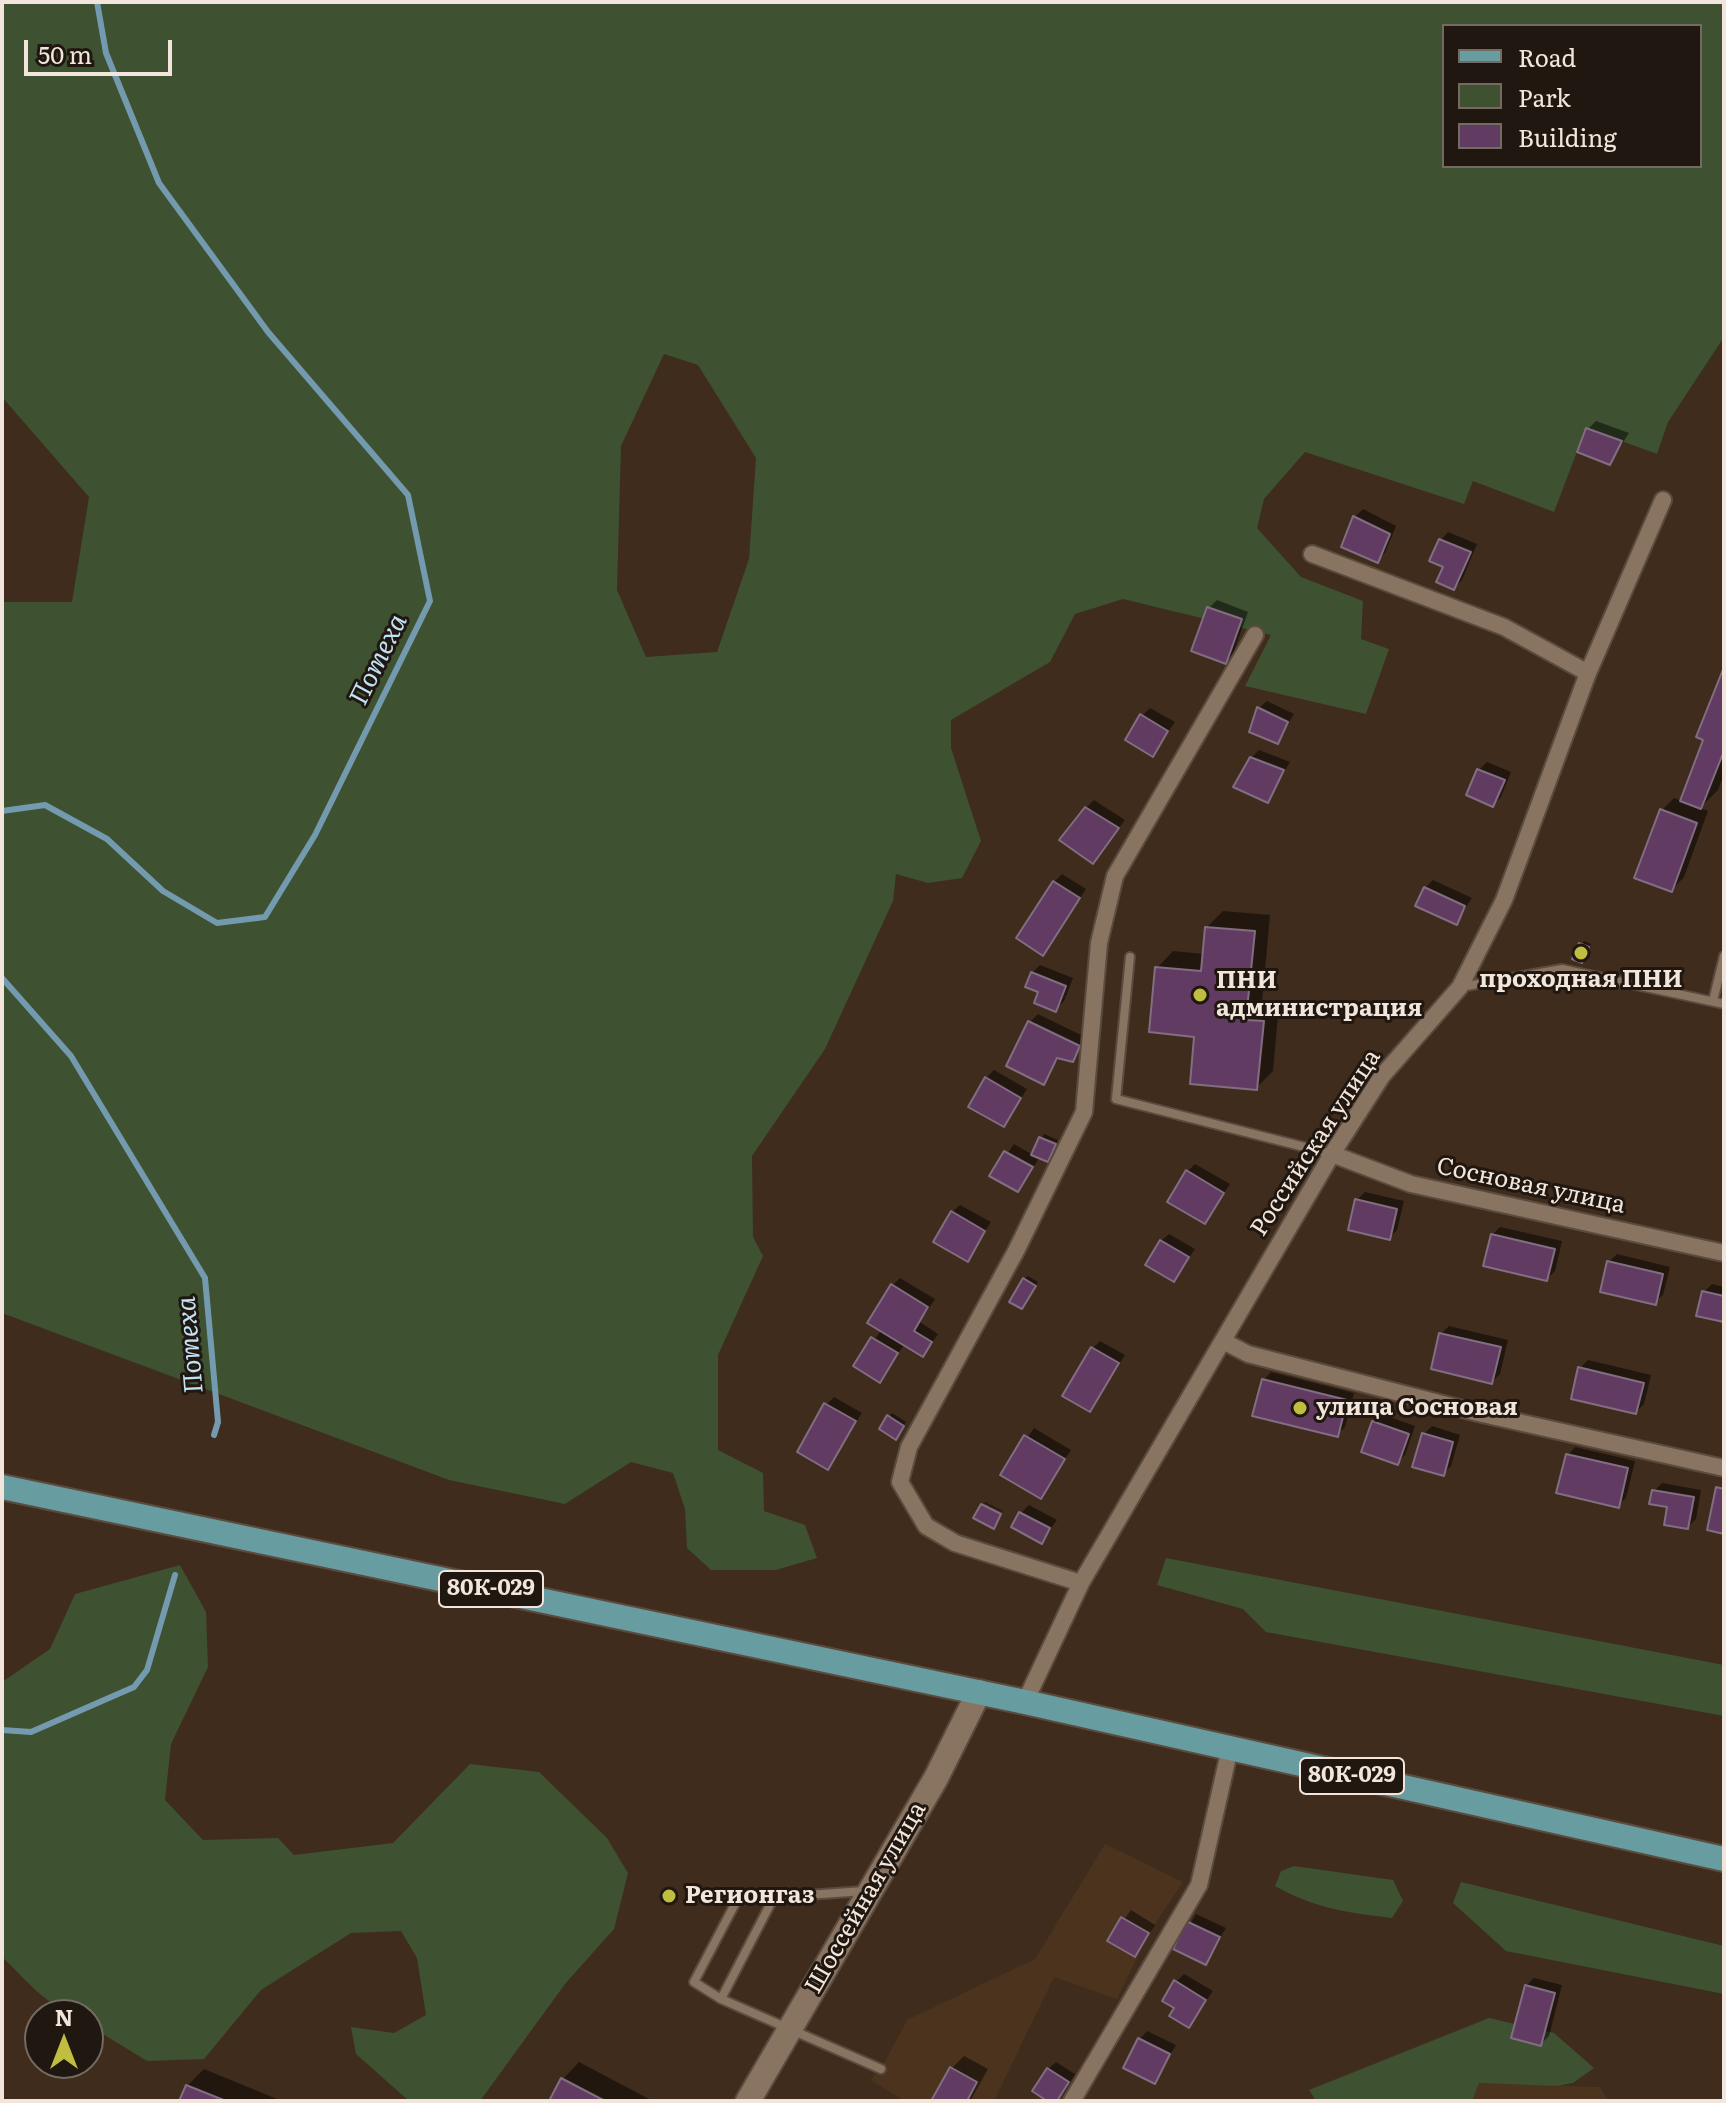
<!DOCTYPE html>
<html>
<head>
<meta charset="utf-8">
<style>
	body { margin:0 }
	#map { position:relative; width:1726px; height:2103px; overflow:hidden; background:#3f2c1d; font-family:Literata,serif }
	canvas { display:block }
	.frame { position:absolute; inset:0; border:4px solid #f2e6dc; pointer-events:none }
	.legend { position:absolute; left:1442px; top:24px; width:260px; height:144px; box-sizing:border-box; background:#201710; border:2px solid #746a62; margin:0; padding:10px 14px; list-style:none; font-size:24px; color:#f2e6dc }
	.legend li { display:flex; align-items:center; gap:16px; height:40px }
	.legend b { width:40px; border:2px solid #746a62 }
	.north { position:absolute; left:24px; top:1999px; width:80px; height:80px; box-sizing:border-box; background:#201710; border:2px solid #746a62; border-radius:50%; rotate:0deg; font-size:22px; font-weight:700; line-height:32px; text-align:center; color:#f2e6dc }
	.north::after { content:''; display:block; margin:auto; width:28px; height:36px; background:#c0be41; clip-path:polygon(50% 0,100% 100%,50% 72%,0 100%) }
	.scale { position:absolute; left:24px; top:40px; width:148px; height:36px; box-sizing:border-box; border:4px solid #f2e6dc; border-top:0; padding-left:10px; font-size:24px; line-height:28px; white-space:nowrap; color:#f2e6dc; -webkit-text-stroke:6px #201710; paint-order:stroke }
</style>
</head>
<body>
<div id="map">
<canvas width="1726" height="2103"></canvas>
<div class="frame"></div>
<ul class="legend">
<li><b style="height:10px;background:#679ca0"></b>Road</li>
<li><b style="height:22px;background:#3e5130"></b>Park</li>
<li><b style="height:22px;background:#623b63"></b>Building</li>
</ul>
<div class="north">N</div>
<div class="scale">50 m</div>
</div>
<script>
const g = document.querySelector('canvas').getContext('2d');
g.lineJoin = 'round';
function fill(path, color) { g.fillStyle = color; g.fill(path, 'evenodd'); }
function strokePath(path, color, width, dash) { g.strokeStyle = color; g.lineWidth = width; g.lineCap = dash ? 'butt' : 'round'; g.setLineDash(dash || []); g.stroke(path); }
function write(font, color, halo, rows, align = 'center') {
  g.font = font + ' Literata,serif'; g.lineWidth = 6; g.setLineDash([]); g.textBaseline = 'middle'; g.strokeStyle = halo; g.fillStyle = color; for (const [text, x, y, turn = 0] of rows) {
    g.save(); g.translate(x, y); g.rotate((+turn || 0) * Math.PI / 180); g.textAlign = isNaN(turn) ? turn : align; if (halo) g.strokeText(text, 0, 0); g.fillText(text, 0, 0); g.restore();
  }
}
fill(new Path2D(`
	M1105 1844 1183 1882 1149 1933 1117 1999 1054 1977 994 2101H905L870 2080 881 2069 907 2020 1035 1959Z
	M1479 2083 1600 2087 1609 2101H1472Z`), '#4b331e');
fill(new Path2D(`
	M2 2H1724V337L1668 422 1657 454 1586 428 1554 512 1473 481 1464 504 1305 452 1264 499 1257 528 1301 577 1363 601 1361 639 1389 649 1366 714 1245 686 1271 635 1123 599 1075 614 1050 662 951 720V748L981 841 962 878 928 883 896 874 893 901 825 1049 752 1156 753 1237 763 1256 718 1355V1450L763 1473 764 1511 805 1525 817 1558 776 1570H711L687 1548 685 1509 673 1473 631 1462 565 1504 449 1480 2 1313V602H72L89 497 2 397ZM1444 26H1700V166H1444ZM664 354 698 365 756 458 749 559 717 652 646 657 617 590 621 446Z
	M1166 1558 1724 1665V1716L1266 1632 1243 1609 1157 1585Z
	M180 1565 206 1612 208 1667 171 1744 165 1800 203 1840 278 1838 294 1855 393 1843 470 1764 539 1772 607 1838 628 1873 614 1929 565 1984 480 2101H409L356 2054 351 2027 394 2033 426 2015 417 1958 401 1931 351 1933 261 1990 204 2059 147 2061 88 2025V2015C52 2015 27 1980 2 1957V1682L50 1649 75 1594Z
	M1294 1866 1393 1880 1403 1901 1392 1918C1348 1913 1314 1908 1275 1886L1281 1871Z
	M1461 1882 1724 1946V1994L1506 1951 1453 1903Z
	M1489 2018 1554 2033 1594 2068 1573 2083 1557 2086 1479 2083 1472 2101H1316L1309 2090Z`), '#3e5130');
fill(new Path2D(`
	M1596 421 1629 433 1610 463 1580 451 1588 429Z
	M1363 509 1396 526 1385 553 1377 560 1355 517Z
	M1448 532 1477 544 1462 580 1454 588 1441 540Z
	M1217 600 1248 612 1233 654 1225 662 1209 608Z
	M1724 672V774L1718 790 1700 808 1708 811 1684 877 1672 890 1661 811 1674 798 1682 801 1706 739Z
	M1267 701 1294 714 1277 742 1259 708Z
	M1150 708 1175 722 1153 754 1142 716Z
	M1259 750 1290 762 1267 800 1251 758Z
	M1487 762 1511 772 1501 797 1493 805 1469 794 1479 770Z
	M1094 800 1125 820 1093 862 1086 808Z
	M1062 874 1086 889 1043 953 1054 882Z
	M1433 880 1472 898 1456 922 1425 888Z
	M1223 911 1270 915 1262 1003 1279 1005 1273 1071 1256 1088 1196 1035 1157 968 1173 951 1204 954 1206 928Z
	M1584 941 1591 944 1582 961 1581 944Z
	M1040 965 1073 978 1064 1001 1056 1009 1032 973Z
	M1038 1014 1087 1038 1072 1060 1060 1057 1043 1082 1008 1065 1030 1022Z
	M994 1070 1027 1089 1004 1125 986 1078Z
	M1044 1134 1058 1140 1051 1156 1048 1160 1040 1157 1018 1190 992 1175 1014 1144 1033 1155Z
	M1195 1164 1230 1184 1205 1222 1187 1172Z
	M1365 1192 1404 1201 1397 1230 1389 1238 1357 1200Z
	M960 1205 991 1222 967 1259 952 1212Z
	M1500 1227 1562 1241 1555 1271 1547 1279 1492 1235Z
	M1169 1234 1195 1249 1174 1280 1161 1241Z
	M1617 1254 1670 1267 1663 1295 1655 1302 1609 1262Z
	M1028 1276 1038 1282 1025 1304 1024 1279Z
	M900 1278 935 1299 920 1322 938 1334 923 1355 905 1344 879 1380 856 1366 882 1329 893 1285Z
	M1712 1284 1724 1287V1320L1704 1292Z
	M1449 1326 1508 1340 1500 1374 1492 1382 1441 1334Z
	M1100 1341 1125 1355 1089 1410 1093 1348Z
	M1588 1360 1651 1375 1644 1404 1636 1412 1580 1368Z
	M1271 1372 1354 1393 1345 1427 1337 1435 1264 1380Z
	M834 1397 862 1413 828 1467 826 1405Z
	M892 1413 906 1422 899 1434 889 1417Z
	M1382 1414 1415 1426 1405 1455 1397 1463 1374 1422Z
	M1432 1426 1460 1435 1451 1466 1443 1474 1424 1434Z
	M1034 1428 1071 1450 1041 1496 1003 1474Z
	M1575 1447 1635 1461 1626 1498 1618 1505 1568 1455Z
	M1662 1483 1701 1490 1696 1519 1688 1527 1654 1491Z
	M985 1502 1003 1511 1002 1512 984 1503Z
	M1029 1505 1057 1520 1041 1541 1021 1513Z
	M1131 1910 1155 1925 1135 1955 1110 1940Z
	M1196 1914 1226 1928 1205 1962 1176 1948Z
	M1184 1974 1213 1991 1189 2026 1177 2007 1176 1982Z
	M1534 1978 1562 1985 1549 2036 1541 2044 1526 1986Z
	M1147 2031 1176 2045 1154 2081 1140 2039Z
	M964 2056 988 2069 970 2101H933L952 2068Z
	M579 2062 649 2099 648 2101H551L563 2079Z
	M1056 2062 1075 2074 1062 2095 1051 2101 1048 2069Z
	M204 2069 282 2101H181L187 2086Z`), '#0007');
strokePath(new Path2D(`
	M2 811 45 805 107 839 163 891 217 923 265 917 315 835 430 601 408 495 268 332 159 183 106 53 97 2
	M2 978 71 1056 205 1278 218 1422 214 1435
	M2 1730 31 1732 134 1687 147 1670 175 1575`), '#739aae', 6);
const building = new Path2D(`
	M1586 428 1622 441 1610 465 1577 452Z
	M1353 516 1390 534 1378 563 1341 547Z
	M1439 539 1471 552 1454 590 1436 582 1443 567 1429 561Z
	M1207 607 1242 619 1226 664 1191 651Z
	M1724 667V751L1701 809 1680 801 1703 740 1696 737Z
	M1257 707 1288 722 1278 744 1249 732Z
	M1140 714 1168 731 1153 757 1125 740Z
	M1250 757 1284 770 1268 803 1233 787Z
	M1477 769 1505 780 1493 807 1466 795Z
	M1085 807 1119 828 1093 864 1059 840Z
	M1660 809 1697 823 1672 892 1634 878Z
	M1053 881 1080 898 1043 956 1016 938Z
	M1424 887 1465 906 1457 925 1415 906Z
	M1205 927 1255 931 1246 1020 1264 1021 1257 1090 1190 1084 1194 1037 1149 1032 1155 967 1201 971Z
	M1579 943 1589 947 1582 963 1572 959Z
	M1031 972 1066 986 1056 1012 1034 1003 1038 992 1025 987Z
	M1028 1021 1080 1046 1073 1062 1057 1058 1044 1085 1006 1066Z
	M985 1077 1021 1098 1004 1127 968 1107Z
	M1039 1137 1056 1144 1048 1162 1031 1155Z
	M1004 1151 1033 1167 1018 1192 989 1176Z
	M1186 1170 1224 1193 1205 1224 1167 1202Z
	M1355 1199 1397 1209 1390 1240 1348 1230Z
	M951 1211 985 1231 968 1262 933 1242Z
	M1491 1234 1555 1249 1547 1281 1483 1266Z
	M1160 1240 1189 1257 1174 1282 1145 1265Z
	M1607 1261 1663 1274 1656 1305 1600 1292Z
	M1023 1278 1036 1286 1022 1309 1009 1302Z
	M891 1284 928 1307 914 1331 932 1342 923 1357 867 1323Z
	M1702 1291 1724 1296V1322L1696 1316Z
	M1439 1333 1501 1347 1492 1384 1431 1369Z
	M871 1337 898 1353 880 1383 853 1366Z
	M1091 1347 1119 1363 1090 1412 1062 1396Z
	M1578 1367 1644 1383 1636 1414 1571 1399Z
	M1262 1379 1347 1400 1338 1437 1252 1416Z
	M824 1403 856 1421 828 1470 797 1452Z
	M887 1415 904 1426 896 1440 879 1429Z
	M1372 1421 1409 1434 1398 1465 1361 1452Z
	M1422 1433 1453 1442 1444 1476 1412 1467Z
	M1024 1435 1065 1459 1041 1499 1000 1475Z
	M1566 1454 1628 1468 1619 1508 1556 1493Z
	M1716 1487 1724 1489V1534L1707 1530Z
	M1652 1490 1694 1497 1688 1529 1664 1525 1667 1507 1649 1504Z
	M981 1504 1001 1514 994 1529 973 1518Z
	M1019 1512 1050 1528 1042 1544 1011 1527Z
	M1121 1917 1149 1933 1135 1957 1107 1941Z
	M1186 1921 1220 1937 1206 1965 1173 1949Z
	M1174 1980 1206 2000 1189 2028 1169 2016 1174 2008 1162 2001Z
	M1525 1985 1555 1993 1541 2046 1511 2038Z
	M1138 2038 1170 2054 1155 2084 1123 2068Z
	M950 2067 977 2082 967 2101H931Z
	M1047 2068 1069 2082 1057 2101H1047L1032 2091Z
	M561 2078 605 2101H549Z
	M186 2085 226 2101H179Z`);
fill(building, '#623b63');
strokePath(building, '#816e82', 2);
const lane = new Path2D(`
	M1130 957 1116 1099 1332 1154
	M1461 987 1562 969 1724 1004
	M1713 1001 1724 956
	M864 1891 737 1900 694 1982 721 1999 881 2069
	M721 1999 774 1897`);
const street = new Path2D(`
	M1312 554 1504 627 1588 673
	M1332 1154 1411 1184 1724 1253
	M1223 1341 1248 1354 1478 1413 1724 1468
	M1081 1583 955 1543 926 1526 900 1482 909 1447 1016 1251 1084 1112 1099 943 1115 876 1255 635
	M1025 1702 1081 1583 1332 1154 1382 1076 1460 987 1504 900 1588 673 1663 500
	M1072 2101 1199 1885 1230 1748`);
const secondary = new Path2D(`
	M748 2101 936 1778 979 1692`);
const primary = new Path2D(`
	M2 1487 1025 1702 1724 1859`);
strokePath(lane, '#5b4b3e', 12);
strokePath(street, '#5b4b3e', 20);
strokePath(secondary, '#5b4b3e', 28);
strokePath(primary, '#5b4b3e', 28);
strokePath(lane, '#897361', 8);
strokePath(street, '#897361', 16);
strokePath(secondary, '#897361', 24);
strokePath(primary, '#679ca0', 24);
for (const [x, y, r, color] of [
	[1581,953,8,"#c0be41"],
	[1200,995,8,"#c0be41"],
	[1300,1408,8,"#c0be41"],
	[669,1896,8,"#c0be41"]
]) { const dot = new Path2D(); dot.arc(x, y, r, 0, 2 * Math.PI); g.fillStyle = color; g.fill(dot); strokePath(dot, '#201710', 3); }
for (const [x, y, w] of [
	[491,1589,104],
	[1352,1776,104]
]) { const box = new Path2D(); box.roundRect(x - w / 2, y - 18, w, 36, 6); g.fillStyle = '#201710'; g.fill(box); strokePath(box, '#f2e6dc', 2); }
write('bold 22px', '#f2e6dc', null, [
	["80К-029",491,1589],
	["80К-029",1352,1776]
]);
write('bold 24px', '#f2e6dc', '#201710', [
	["проходная ПНИ",1581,980,"center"],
	["ПНИ",1216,981],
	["администрация",1216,1009],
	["улица Сосновая",1316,1408],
	["Регионгаз",685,1896]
], 'left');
write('24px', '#f2e6dc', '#201710', [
	["Российская улица",1316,1143,-57],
	["Сосновая улица",1531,1186,12],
	["Шоссейная улица",866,1898,-60]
]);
write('italic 26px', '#c0e2f5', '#201710', [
	["Потеха",379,660,-64],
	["Потеха",191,1345,-95]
]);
</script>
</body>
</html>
